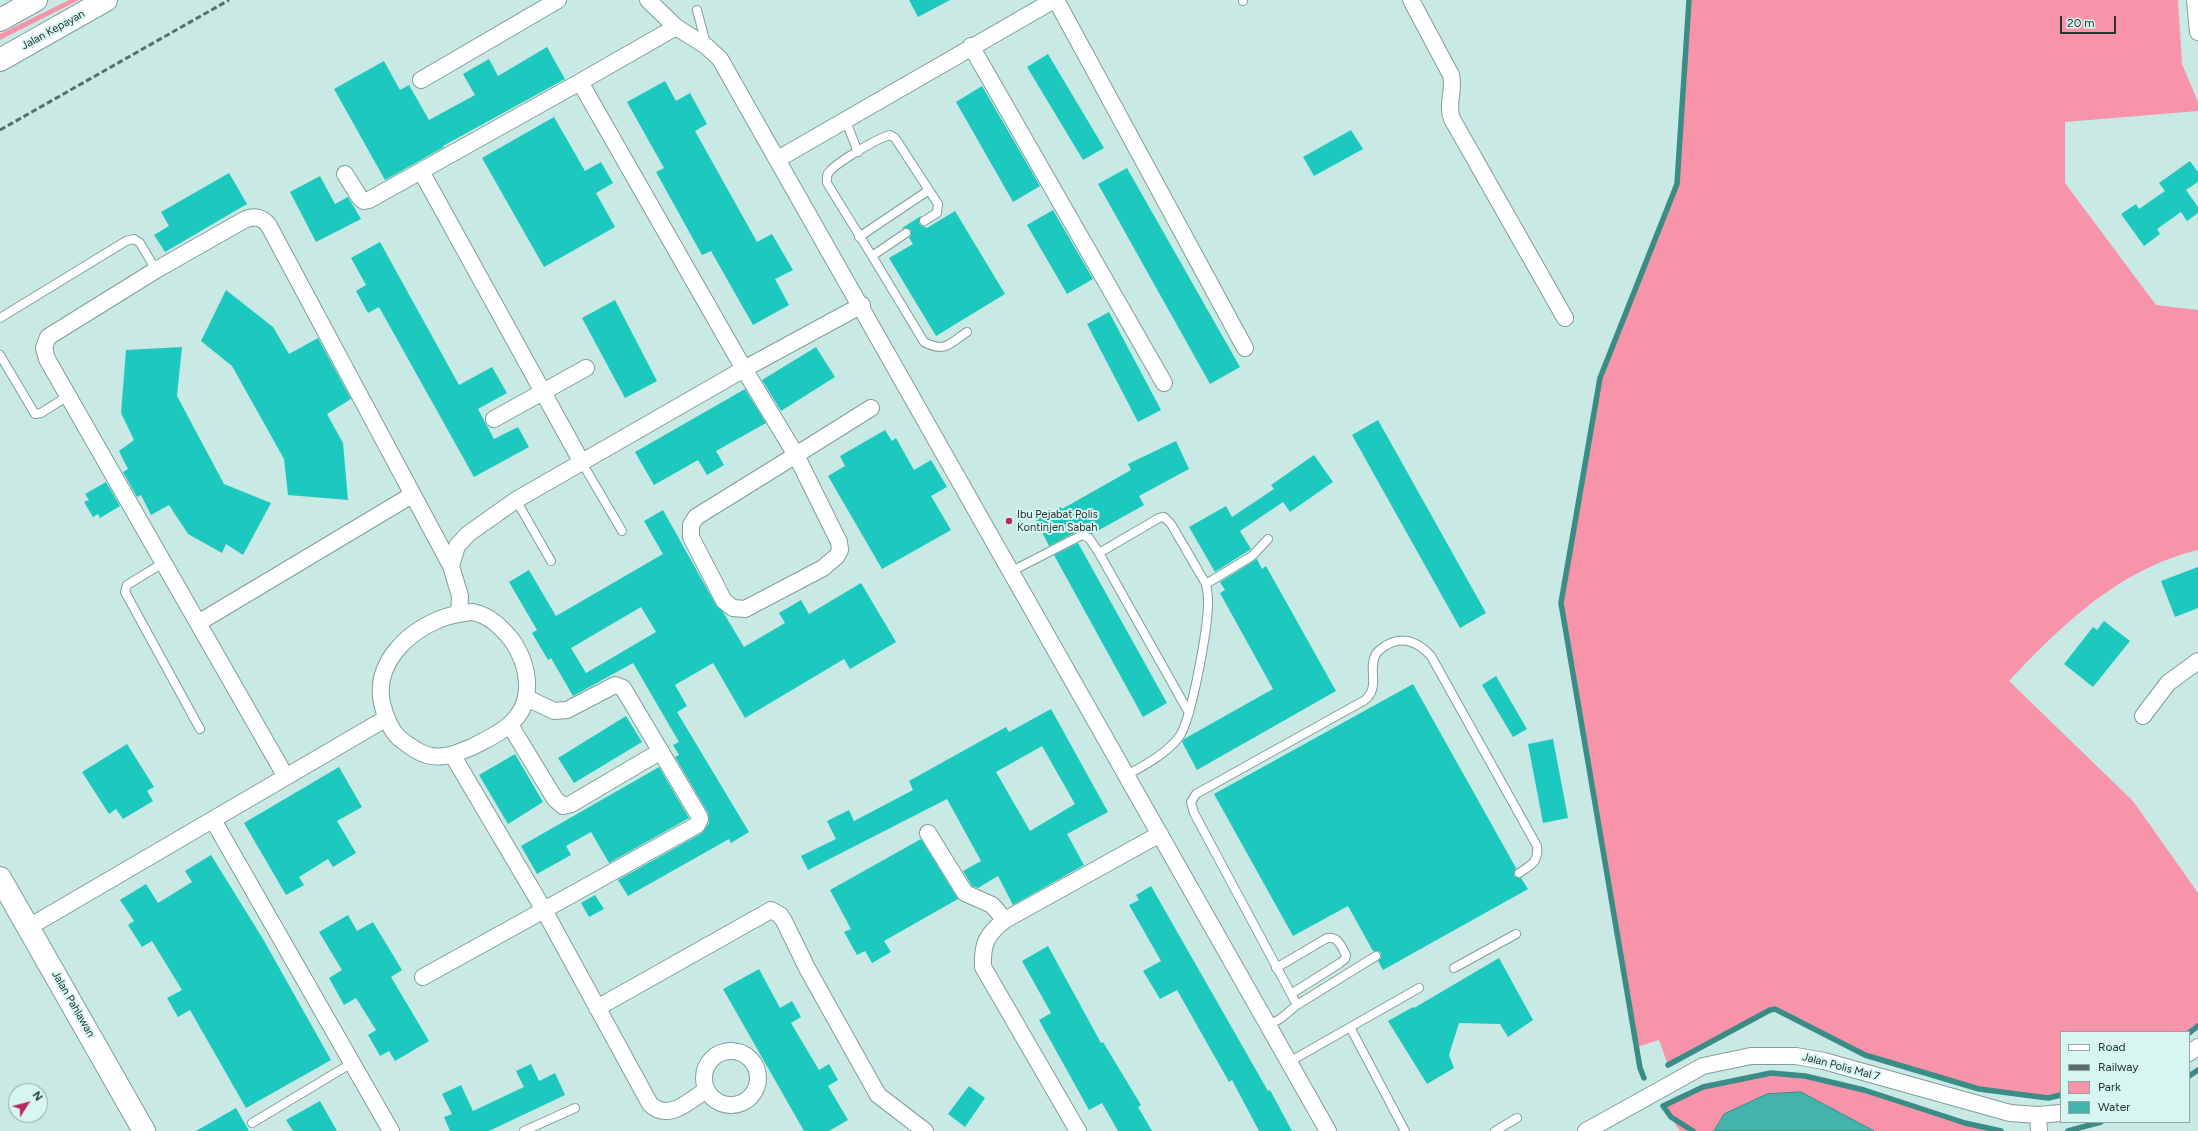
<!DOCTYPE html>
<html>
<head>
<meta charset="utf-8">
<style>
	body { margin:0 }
	#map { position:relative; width:2198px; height:1131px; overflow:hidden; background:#c9e9e5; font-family:Figtree,sans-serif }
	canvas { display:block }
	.legend { position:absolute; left:2060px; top:1031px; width:130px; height:92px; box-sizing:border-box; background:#d7f6f2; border:1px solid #90a8a5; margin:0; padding:5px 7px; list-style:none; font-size:12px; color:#263331 }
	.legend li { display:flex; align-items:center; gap:8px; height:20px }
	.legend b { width:20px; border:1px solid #90a8a5 }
	.north { position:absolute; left:8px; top:1083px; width:40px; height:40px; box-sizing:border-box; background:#d7f6f2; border:1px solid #90a8a5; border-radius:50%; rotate:54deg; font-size:11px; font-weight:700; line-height:16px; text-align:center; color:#263331 }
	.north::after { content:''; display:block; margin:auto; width:14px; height:18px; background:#b82a5a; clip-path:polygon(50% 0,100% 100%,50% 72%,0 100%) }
	.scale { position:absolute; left:2060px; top:16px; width:56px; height:18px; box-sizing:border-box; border:2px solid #263331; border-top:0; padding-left:5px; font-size:12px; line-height:14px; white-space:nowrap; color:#263331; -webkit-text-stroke:3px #d7f6f2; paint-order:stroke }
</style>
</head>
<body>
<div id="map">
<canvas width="2198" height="1131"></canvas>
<ul class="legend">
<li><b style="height:5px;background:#fff"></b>Road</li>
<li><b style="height:5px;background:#5a6d6a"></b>Railway</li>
<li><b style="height:11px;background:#f894aa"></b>Park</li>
<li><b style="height:11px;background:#42b4ac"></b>Water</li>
</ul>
<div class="north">N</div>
<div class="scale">20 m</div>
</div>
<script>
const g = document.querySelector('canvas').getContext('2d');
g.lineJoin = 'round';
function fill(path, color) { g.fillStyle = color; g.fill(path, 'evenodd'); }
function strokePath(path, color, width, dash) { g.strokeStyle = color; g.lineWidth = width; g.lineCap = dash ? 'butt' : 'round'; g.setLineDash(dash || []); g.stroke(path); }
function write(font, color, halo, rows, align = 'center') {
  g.font = font + ' Figtree,sans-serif'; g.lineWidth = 4; g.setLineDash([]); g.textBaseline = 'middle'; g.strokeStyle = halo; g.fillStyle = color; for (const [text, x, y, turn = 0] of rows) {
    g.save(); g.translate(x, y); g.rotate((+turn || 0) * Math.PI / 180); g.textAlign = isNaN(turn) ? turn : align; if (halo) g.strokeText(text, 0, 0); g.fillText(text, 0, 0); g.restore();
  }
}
fill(new Path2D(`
	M69 0H79L0 40V34Z
	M1689 0H2178L2182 64 2198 102V111L2065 122V183L2156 305 2198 310V550C2121 568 2061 625 2009 681L2133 801 2198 893V1026L2189 1033 2061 1032V1095L2048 1098 1979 1089 1865 1055 1775 1009 1769 1010 1668 1065 1659 1040 1637 1047 1561 603 1600 378 1677 184Z
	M1771 1073C1838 1079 1900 1101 1963 1122 1975 1126 1989 1127 2001 1131H1874L1801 1092 1724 1114 1714 1131H1680L1663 1106 1703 1087Z`), '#f894aa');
const water = new Path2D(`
	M1801 1092 1874 1131H1714L1724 1114 1767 1094Z`);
fill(water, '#42b4ac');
strokePath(water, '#3a8d87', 1);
strokePath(new Path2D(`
	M2189 1033 2198 1026
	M1668 1065 1770 1010 1775 1009 1865 1055 1979 1089 2048 1098 2061 1095
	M2189 1076 2198 1070
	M1644 1078 1640 1068 1561 603 1600 378 1677 184 1689 0
	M1693 1131 1671 1117 1663 1106 1703 1087 1771 1073 1805 1076 1864 1090 1965 1123 2001 1131
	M2068 1131 2101 1122`), '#3a8d87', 5.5);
fill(new Path2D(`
	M909 0H950L918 17Z
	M547 47 565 79 443 146 444 147 385 180 334 89 384 61 400 90 409 85 429 120 475 95 463 74 489 59 498 76Z
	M1048 54 1104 148 1083 160 1027 67Z
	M665 81 676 101 690 93 707 124 695 131 757 242 772 234 793 270 775 279 789 305 753 325 711 251 702 255 656 172 664 168 627 102Z
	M982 86 1040 186 1013 202 956 102Z
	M554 117 585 171 601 162 613 183 596 193 615 227 544 267 482 158Z
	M1351 130 1363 149 1314 176 1303 157Z
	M2190 161 2198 172V182L2186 190 2198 207V213L2187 221 2181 212 2157 229 2160 234 2144 246 2121 214 2136 204 2139 209 2165 191 2159 183Z
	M1127 168 1240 367 1210 384 1098 184Z
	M229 173 247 204 165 252 154 235 169 226 161 212Z
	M320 176 335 204 348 197 361 219 316 242 290 192Z
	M1053 210 1093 279 1067 294 1027 225Z
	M955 211 1005 294 936 336 889 258 913 244 909 238 911 235V230L902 228 921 216 919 224 927 228Z
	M380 242 459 385 492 367 507 393 478 409 494 439 518 427 529 447 474 477 379 307 368 313 356 291 366 285 351 258Z
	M226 290 273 327 289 354 318 338 351 399 327 414 343 443 348 500 288 495 284 459 232 366 201 341Z
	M615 300 657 381 625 398 582 318Z
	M1109 312 1161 410 1138 422 1087 324Z
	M182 347 177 396 224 484 271 503 243 555 226 544 222 553 188 534 169 505 151 515 141 495 137 497 123 472 128 469 119 451 134 440 121 413 126 350Z
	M816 347 835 377 781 411 762 380Z
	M745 389 766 423 716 451 724 465 707 475 698 460 654 485 635 452Z
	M1378 420 1486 613 1460 628 1352 435Z
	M885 430 892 441 896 438 914 470 931 460 947 487 931 496 951 530 882 569 828 476 845 466 840 456Z
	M1176 441 1189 469 1139 496 1144 505 1092 534 1080 530 1049 546 1036 520 1061 507 1062 509 1131 470 1128 464Z
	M1314 455 1333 482 1290 512 1283 502 1240 531 1251 549 1215 572 1189 527 1226 506 1232 517 1274 489 1271 485Z
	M106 482 120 506 100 518 98 514 93 517 84 502 89 500 85 494Z
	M663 510 716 605 723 612 744 647 785 623 779 613 801 600 809 614 861 583 896 642 850 669 844 659 745 718 713 663 675 685 687 706 677 712 749 832 731 843 729 839 628 896 618 880 702 833 709 823 708 813 675 757 679 755 673 745 679 742 633 663 573 696 551 658 548 660 532 633 537 630 509 582 529 570 556 616 663 554 644 521ZM641 607 656 632 586 673 571 648Z
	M1078 543 1167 703 1143 717 1054 555Z
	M1257 559 1262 569 1266 566 1336 691 1197 770 1182 742 1184 739 1273 689 1220 593 1225 590 1220 582Z
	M2198 567V608L2175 617 2161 581Z
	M2104 621 2130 641 2093 687 2064 664 2093 627 2097 630Z
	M1496 676 1527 729 1513 737 1482 685Z
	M1413 684 1516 868 1514 876 1521 878 1528 889 1383 970 1378 961 1381 958V953L1378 951H1373L1348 906 1293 936 1214 794Z
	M1051 709 1108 812 1067 834 1084 865 1013 905 998 876 978 888 972 886 963 871 981 861 947 799 808 870 801 856 836 839 827 821 849 810 854 821 913 790 909 781 1006 727 1009 732ZM1042 746 1075 804 1030 831 996 772Z
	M626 716 642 742 574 783 558 758Z
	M1553 739 1568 818 1543 823 1528 744Z
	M127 744 154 787 147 791 153 801 123 819 116 809 109 814 82 772Z
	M515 754 543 802 508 824 479 775Z
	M339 767 362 807 337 821 356 853 333 867 328 859 299 877 304 885 286 895 244 823Z
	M659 767 689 818 609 863 591 832 566 846 571 855 537 874 521 846Z
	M921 839 958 899 884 941 891 952 872 963 865 951 857 955 844 932 851 929 830 890Z
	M211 855 263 939 331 1060 246 1108 190 1010 178 1017 167 998 182 990 152 941 142 947 128 925 134 921 120 900 146 884 158 903 192 882 185 871Z
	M1151 886 1268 1091 1270 1090 1292 1131H1259L1232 1080 1229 1082 1177 990 1160 999 1143 971 1161 961 1129 905 1139 900 1136 895Z
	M595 895 604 909 589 917 581 903Z
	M348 915 357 931 373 922 402 970 391 977 429 1041 395 1061 389 1051 380 1056 368 1035 376 1030 356 998 344 1005 329 978 342 970 319 932Z
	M1048 946 1101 1043 1103 1042 1141 1105 1138 1107 1152 1131H1118L1102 1103 1089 1110 1039 1020 1051 1013 1022 961Z
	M1499 958 1533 1020 1508 1037 1500 1024 1459 1023 1449 1055 1454 1068 1427 1084 1388 1021 1413 1007 1414 1008Z
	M759 969 780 1008 792 1001 801 1017 791 1023 819 1070 829 1064 838 1080 828 1086 848 1120 829 1131H804L723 989Z
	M531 1064 539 1081 555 1073 565 1095 489 1131H450L444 1117 452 1114 442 1094 461 1085 473 1111 524 1087 516 1071Z
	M969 1086 985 1098 965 1127 948 1114Z
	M320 1101 337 1131H293L286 1120Z
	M236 1108 249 1131H196Z`), '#1dc9bf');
const lane = new Path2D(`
	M1243 0V1
	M697 10 706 44
	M845 119 858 152
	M906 233 872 256 827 183C827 178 826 174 830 171 839 161 878 138 890 135L895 138 938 204 937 213 924 221
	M859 237 929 190
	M872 256 924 342C945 353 949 344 967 332
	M0 318 126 241 134 239 140 243 156 270
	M0 355 35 414 41 413 68 396
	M581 461 622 531
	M516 500 551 561
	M1099 553 1189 713
	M163 563 127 585 125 592 200 729
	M1012 571 1082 535 1089 538 1099 553 1159 518 1164 517 1171 524 1206 584
	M1127 775C1145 765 1166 754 1179 737 1192 719 1209 623 1208 599 1208 594 1207 589 1206 584L1252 556 1268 539
	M1276 968 1327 938C1338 936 1341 946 1346 955L1345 959 1340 963 1291 994
	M1454 968 1516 934
	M1297 1005 1376 956
	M1268 1025 1280 1019 1297 1005 1194 813 1191 802 1196 794 1365 700C1381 686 1367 670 1376 654 1378 651 1382 648 1385 646 1403 635 1418 642 1431 656L1537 846C1539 862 1531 865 1519 873
	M1351 1029 1405 1131
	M1289 1062 1419 988
	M252 1123 352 1063
	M524 1131 575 1108
	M1495 1131 1517 1118`);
const street = new Path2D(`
	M648 0 676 27 706 46 720 59 1328 1131
	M1056 0 1245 348
	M1411 0 1451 75C1455 90 1446 104 1452 119L1565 318
	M2195 0 2198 32
	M971 46 1164 383
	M421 80 558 0
	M580 82 676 27
	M778 159 1054 0
	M421 171 581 461
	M345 174 360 198 364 201 369 200 580 82 744 369 796 455 696 517 691 525V537L724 601 733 608 745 609 823 568 837 556 840 550 839 542 796 455 871 408
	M494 419 586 368
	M451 566 457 546 468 534 516 500 744 369 862 305
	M473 612C490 616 500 626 511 639 529 664 536 702 510 724 501 733 485 740 474 746 460 752 443 760 427 755 417 752 408 745 399 738 389 728 385 716 382 703 374 664 406 633 440 619 450 615 462 613 473 612Z
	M198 623 412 495
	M527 698 554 711 567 710 615 685 623 688 699 816 700 819 697 825 544 910 650 1104C669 1122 689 1101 706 1090
	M2143 716 2168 683 2198 661
	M510 725 555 799 563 806 571 804 661 751
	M286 777 47 359 44 348 48 337 156 270 244 220C254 215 263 217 269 226L451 566 460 596 459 614
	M213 820 391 1131
	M928 833 965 893 992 905 1005 920
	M29 927 385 719
	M423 977 544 910 453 756
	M597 1008 771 910 780 915 784 921 808 970 878 1095 925 1131
	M704 1078a27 27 0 1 1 54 0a27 27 0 1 1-54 0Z
	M2189 1053 2198 1047
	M2038 1115 2039 1131
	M1078 1131 983 967C982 943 987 934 1005 920L1160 834
	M1586 1131 1703 1066 1751 1056H1796L1824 1061 2010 1113 2038 1115 2061 1113`);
const secondary = new Path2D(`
	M0 878 144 1131`);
const highway = new Path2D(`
	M0 20 36 0
	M0 60 106 0`);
strokePath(lane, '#809e9b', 10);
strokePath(street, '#809e9b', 18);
strokePath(secondary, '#809e9b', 24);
strokePath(highway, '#809e9b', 24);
strokePath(lane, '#fff', 8);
strokePath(street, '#fff', 16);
strokePath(secondary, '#fff', 22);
strokePath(highway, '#fff', 22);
strokePath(new Path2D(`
	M0 130 229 0`), '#5a6d6a', 3, [6, 3]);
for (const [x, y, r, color] of [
	[1009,521,4,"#b82a5a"]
]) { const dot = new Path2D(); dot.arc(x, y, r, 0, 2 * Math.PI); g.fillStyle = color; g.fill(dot); strokePath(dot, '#d7f6f2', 1.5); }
write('11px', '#263331', '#d7f6f2', [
	["Jalan Kepayan",53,30,-29],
	["Jalan Pahlawan",73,1004,60],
	["Jalan Polis Mal 7",1841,1067,15]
]);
write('11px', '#263331', '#d7f6f2', [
	["Ibu Pejabat Polis",1017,515],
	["Kontinjen Sabah",1017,528]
], 'left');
</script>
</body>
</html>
